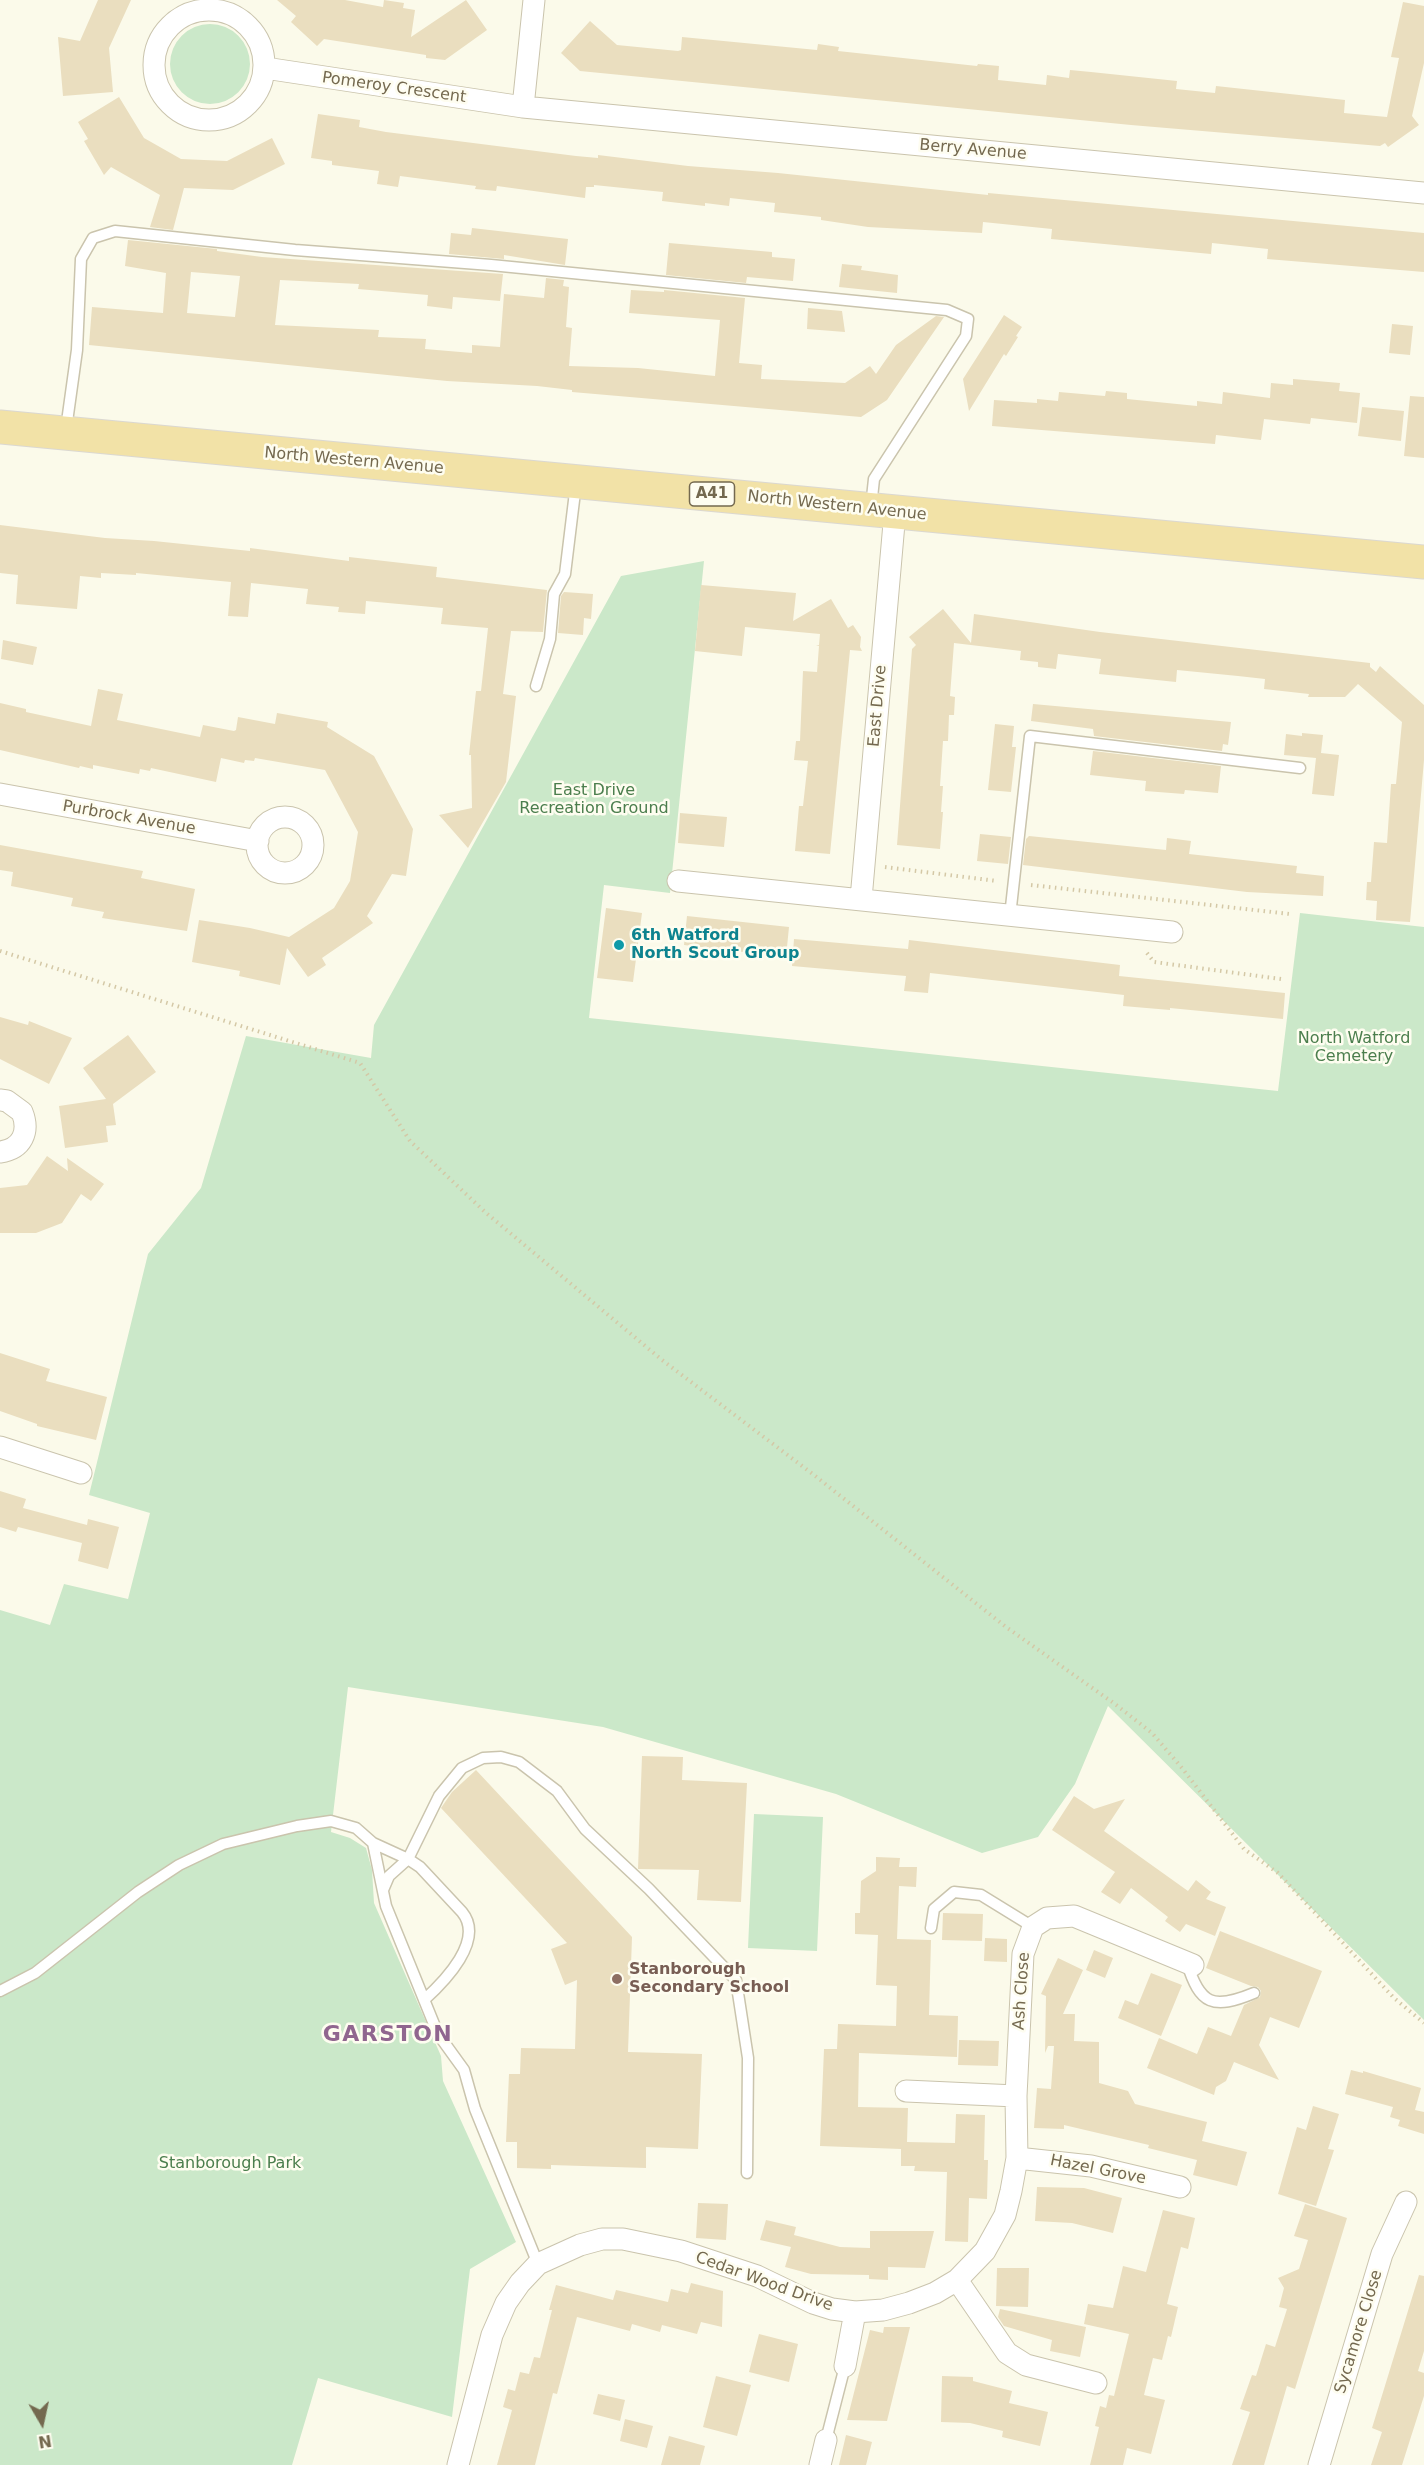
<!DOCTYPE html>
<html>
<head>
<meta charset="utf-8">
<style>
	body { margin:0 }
	#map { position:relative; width:1424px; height:2465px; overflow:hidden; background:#fbfaea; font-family:"DejaVu Sans",sans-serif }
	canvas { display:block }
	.north { position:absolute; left:12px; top:2393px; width:60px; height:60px; -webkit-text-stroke:4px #fefdf0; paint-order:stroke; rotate:171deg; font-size:16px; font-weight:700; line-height:24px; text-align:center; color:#74694f }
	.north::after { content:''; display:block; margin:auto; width:21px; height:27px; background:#74694f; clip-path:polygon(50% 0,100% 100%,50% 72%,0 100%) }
</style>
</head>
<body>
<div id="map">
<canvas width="1424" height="2465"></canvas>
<div class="north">N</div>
</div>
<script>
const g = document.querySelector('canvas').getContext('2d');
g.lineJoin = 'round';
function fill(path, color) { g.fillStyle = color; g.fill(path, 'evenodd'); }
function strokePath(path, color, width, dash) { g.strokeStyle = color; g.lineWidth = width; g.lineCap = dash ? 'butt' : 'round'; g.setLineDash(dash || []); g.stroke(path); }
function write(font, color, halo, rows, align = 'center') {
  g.font = font + ' "DejaVu Sans",sans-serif'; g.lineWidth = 5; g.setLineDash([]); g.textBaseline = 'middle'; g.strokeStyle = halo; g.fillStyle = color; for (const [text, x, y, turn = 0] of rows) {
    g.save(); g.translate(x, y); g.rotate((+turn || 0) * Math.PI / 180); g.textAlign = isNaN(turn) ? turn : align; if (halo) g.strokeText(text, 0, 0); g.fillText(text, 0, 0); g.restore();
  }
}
fill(new Path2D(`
	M170 64a40 40 0 1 1 80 0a40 40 0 1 1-80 0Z
	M704 561 670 893 604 885 589 1018 1278 1091 1300 913 1424 927V2020L1108 1706 1075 1784 1038 1837 982 1853 836 1794 603 1727 348 1687 331 1832 350 1838 366 1848 372 1870 374 1903 441 2056 443 2081 516 2242 470 2269 452 2417 318 2378 292 2465H0V1610L50 1625 64 1584 128 1599 150 1513 89 1495 148 1254 201 1188 246 1036 371 1058 374 1025 621 576Z
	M754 1814 823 1817 817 1951 748 1948Z`), '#cbe8c9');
fill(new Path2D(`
	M98 0H131L109 48 113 92 63 96 58 37 80 41Z
	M277 0H345L383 7 384 0 404 3 403 8 415 10 411 37 466 0 487 30 445 60 426 58V55L324 39 317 46 291 22 296 16Z
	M1403 2 1424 6V63L1412 116 1419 125 1388 147 1385 143 1380 146 1131 125 580 71 561 53 590 21 617 45 678 51 681 50 682 37 817 50 818 44 839 47 838 51 977 66 978 64 999 66 998 80 1046 85 1047 75 1069 78 1070 70 1091 72 1177 81 1176 89 1215 93 1216 86 1345 100 1344 113 1387 117 1399 58 1391 57Z
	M119 97 144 138 181 159 227 161 272 138 285 164 233 190 184 188 173 230 150 227 160 195 111 167 104 175 84 141 88 139 78 122Z
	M318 114 360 120 359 127 386 132 576 156 598 158V155L688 166 778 173 988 195V193L1424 233V272L1267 259 1268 249 1212 243 1211 254 1051 239 1052 229 983 222 982 233 868 227 821 220V217L774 212 775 203 730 198 729 206 705 203V206L662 201 663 192 594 185V187H586L585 198 497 186 496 191 475 189 476 186 400 176 398 187 377 184 379 171 332 165V161L311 158Z
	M472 228 568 239 565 265 504 255V259L449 254 451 233 471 235Z
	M128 240 217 249V251L262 257 503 274 500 301 453 297 452 309 427 306 428 295 358 289 359 284 280 280 275 325 379 330 378 337 426 339 425 349 472 353V345L500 347 504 294 544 298 546 278 564 280 563 286 569 287 566 327 572 328 569 366 638 368 715 376 720 320 629 313 631 290 664 292V290L745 298 739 363 762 365 761 379 845 383 870 366 876 374 896 345 936 316 944 317 887 400 861 417 572 392V390L537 386 447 381 89 345 92 307 163 313 166 273 125 266ZM191 272 240 276 235 317 187 313Z
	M669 243 772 252V257L795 259 793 281 747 277 746 283 666 275Z
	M842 264 862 266 861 270 898 275 897 293 839 287Z
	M808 308 842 311 845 332 807 329Z
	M1004 315 1022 327 1016 336 1018 337 1006 356 1004 354 969 411 963 379Z
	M1392 324 1413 326 1410 355 1389 353Z
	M1293 379 1340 383 1339 391 1360 393 1357 423 1311 418 1310 424 1264 419 1261 440 1216 435 1215 444 992 426 994 400 1037 403V399L1058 401 1059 392 1105 396 1106 391 1127 393V399L1197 406V401L1222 404 1223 392 1270 398 1271 383 1293 385Z
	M1410 396 1424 397V458L1404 456Z
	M1362 407 1404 411 1401 441 1358 436Z
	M0 525 105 538 154 541 250 551V548L349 561V557L437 567 436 577 547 590 543 632 511 631 503 694 516 696 506 782 468 848 439 815 472 808 471 755H469L476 691H481L488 628 441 624 443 608 366 601 365 614 338 612 339 607 306 604 308 589 251 583 248 617 228 616 231 582 136 573V575L101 573V578L80 576 77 609 16 604 18 575 0 573Z
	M701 585 796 593 793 621 831 599 848 628 853 625 861 637 860 647 862 651 850 650 830 854 795 851 799 806H803L808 761 794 760 796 741H800L803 671 817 672 819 646H816L819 645 820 634 745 627 742 656 695 651Z
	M564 592 593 594 591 619 584 618 583 635 558 633 561 596Z
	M943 609 971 643 974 614 1100 632 1370 663V667L1376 672 1380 666 1424 705V760L1410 922 1376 920 1377 901 1366 900 1367 882H1371L1374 842 1387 843 1391 784H1396L1402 722 1358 684 1345 697H1308L1309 694 1264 689 1265 679 1238 676 1177 670 1176 682 1099 674 1101 659 1058 654 1056 669 1038 667V662L1020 660 1021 651 954 643 950 696 955 697 954 715H949L948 741H943L940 786H943L941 812H943L940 849 897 845 912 649 916 645 909 637Z
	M3 640 37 647 33 665 1 659Z
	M98 689 123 694 117 720 200 737 203 725 234 731 236 730 238 717 275 724 277 713 328 722 327 727 374 756 413 829 406 876 392 874 367 916 373 923 322 958 326 965 308 977 287 948 280 985 239 976 240 971 192 962 199 920 250 928 289 937 334 908 350 881 358 832 325 770 255 758 254 761 245 760 244 763 221 758 216 782 151 768 150 771 140 769 139 774 93 765V769L80 766 79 768 0 750V703L26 709V712L91 726Z
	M1033 704 1231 722 1228 745 1223 744 1222 751 1094 736 1093 729 1031 721Z
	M995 724 1014 726 1012 747H1016L1011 792 988 790Z
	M1302 733 1323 735 1321 753 1339 755 1334 796 1312 794 1316 758 1284 755 1286 734 1302 736Z
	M1093 751 1221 766 1218 793 1185 790 1184 794 1145 791 1146 781 1090 775Z
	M680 813 727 817 724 847 678 843Z
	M980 834 1011 837 1008 864 977 861Z
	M1029 836 1166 850 1167 838 1191 841 1189 854 1297 866 1296 873 1324 876 1323 896 1247 892 1023 865 1026 839Z
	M0 845 143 871 141 878 195 889 187 931 102 918 104 912 71 906 73 898 11 886 13 872 0 870Z
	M606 908 642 913 633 982 597 978Z
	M687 916 789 927 786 957 684 945Z
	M794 939 908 949 909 940 1120 965 1119 976 1285 993 1283 1019 1170 1008V1010L1123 1006 1124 995 930 973 928 993 904 991 906 976 792 966Z
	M0 1017 28 1025 29 1021 72 1038 49 1084 0 1059Z
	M128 1035 156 1072 113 1104 116 1125 106 1126 108 1142 65 1148 59 1106 106 1099 83 1068Z
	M47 1156 68 1171 67 1158 104 1184 91 1201 81 1194 62 1223 36 1233H0V1188L27 1185Z
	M0 1353 50 1369 46 1381 107 1397 96 1440 37 1426V1424L0 1411Z
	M0 1491 26 1499 23 1508 87 1525 88 1519 119 1527 108 1569 78 1561 82 1543 18 1527 16 1532 0 1527Z
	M642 1756 683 1757 682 1780 747 1783 741 1902 697 1900 699 1870 638 1869Z
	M476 1770 632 1937 628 2052 702 2054 698 2149 646 2147V2168L551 2165V2169L517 2168V2142H506L509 2074H520L521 2048 575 2049 577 1980 565 1985 551 1949 567 1943 441 1808 452 1792Z
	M1074 1796 1094 1809 1125 1799 1104 1831 1188 1891 1196 1880 1211 1892 1206 1899 1226 1907 1215 1936 1186 1924 1180 1932 1165 1921 1168 1917 1131 1888 1120 1904 1101 1892 1115 1872 1052 1830Z
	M876 1857 900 1858 899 1867H917L916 1887 899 1886 897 1939 931 1940 929 2015 958 2016 957 2057 859 2053 858 2107 908 2108 907 2142 955 2143 956 2114 985 2115 984 2160H988L987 2199 969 2198 968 2242 945 2241 947 2172 914 2171 915 2166H901V2149L820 2146 824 2049H837L838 2024 896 2026 897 1986 876 1985 878 1935 855 1934V1913H860L861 1881 876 1871Z
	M943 1913 983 1914 982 1941 942 1940Z
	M1220 1931 1322 1971 1299 2028 1270 2017 1259 2045 1279 2080 1234 2062 1226 2081 1216 2087 1214 2095 1147 2068 1159 2038 1197 2054 1208 2027 1231 2036 1244 2005 1260 1997 1261 1991 1258 1987 1251 1986 1206 1968Z
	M985 1938 1007 1939V1962L984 1961Z
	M1094 1950 1113 1958 1105 1978 1086 1970Z
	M1058 1958 1083 1970 1063 2014H1075L1074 2041 1099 2042V2083L1128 2091 1135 2104 1207 2122 1202 2141 1247 2152 1237 2186 1193 2175 1197 2160 1148 2148 1149 2145 1064 2125V2129L1034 2128 1037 2088 1051 2089 1054 2046H1048L1045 2053 1046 1996 1041 1994Z
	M1151 1973 1182 1985 1161 2036 1118 2018 1125 2000 1138 2005Z
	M959 2040 999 2041 998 2066 958 2065Z
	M1351 2070 1363 2073V2071L1421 2088 1415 2110 1424 2112V2134L1398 2126 1400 2120 1390 2117 1393 2107 1345 2094Z
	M1313 2106 1339 2114 1328 2149 1334 2150 1316 2206 1278 2194 1297 2127 1306 2130Z
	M1037 2187 1084 2188 1122 2198 1113 2233 1072 2223 1035 2221Z
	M698 2203 728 2204 726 2240 696 2238Z
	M1305 2204 1347 2218 1295 2389 1287 2386 1264 2465H1232L1250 2412 1240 2409 1252 2375 1256 2376 1266 2344 1275 2347 1287 2309 1279 2307 1284 2288 1278 2278 1299 2269 1308 2240 1294 2236Z
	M1163 2210 1195 2218 1188 2249 1181 2247 1167 2304 1178 2307 1171 2337 1168 2336 1162 2360 1153 2358 1144 2395 1165 2400 1151 2454 1127 2448 1123 2465H1090L1099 2427 1095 2426 1100 2406 1106 2408 1109 2395 1114 2396 1129 2334 1084 2324 1088 2304 1113 2308 1123 2266 1146 2272Z
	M766 2220 796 2227 794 2235 840 2247 870 2248V2231H934L925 2268 888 2267V2280L869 2279V2275L811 2274 785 2267 791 2247 760 2240Z
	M997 2268H1029L1028 2307 996 2306Z
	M1419 2275 1424 2276V2351L1418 2371 1424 2373V2396L1402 2465H1371L1382 2432 1372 2428Z
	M691 2283 723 2291 722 2327 701 2322 697 2334 662 2325 660 2332 632 2324 630 2331 577 2317 557 2394 553 2393 535 2465H497L512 2410 503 2407 508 2389 515 2391 520 2372 529 2374 534 2357 540 2358 552 2310H549L556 2285 613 2300 616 2290 668 2302 671 2289 688 2293Z
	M1000 2309 1086 2327 1080 2357 1050 2351 1052 2340 1004 2326 998 2317Z
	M884 2327H910L887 2421 847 2420 870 2330 883 2333Z
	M759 2334 798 2344 789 2382 749 2372Z
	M716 2376 751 2385 737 2436 703 2427Z
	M942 2376 973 2377V2381L1012 2391 1009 2403 1048 2412 1040 2446 1002 2437 1003 2431 970 2423 941 2422Z
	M598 2394 625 2400 620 2421 593 2414Z
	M625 2419 653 2426 647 2448 620 2441Z
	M846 2435 872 2442 866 2465H839Z
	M669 2436 705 2446 700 2465H661Z`), '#eadebf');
const service = new Path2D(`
	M66 429 77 350 81 259 93 238 115 231 295 250 491 265 947 310 968 319 966 336 874 479 871 507
	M536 686 550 639 554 594 565 574 576 484
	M1010 916 1030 736 1300 768
	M373 1843 408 1859 389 1876 383 1890
	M931 1928 934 1909 954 1892 981 1895 1033 1927
	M1187 1963C1200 2005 1213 2010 1254 1993
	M0 1991 35 1973 138 1892 179 1865 223 1844 297 1826 331 1821 356 1828 373 1843 386 1906 438 2034 464 2070 475 2109 538 2264
	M424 2000C445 1981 485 1940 462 1912L420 1867 408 1859 439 1796 462 1768 483 1758 501 1757 519 1762 557 1791 585 1829 649 1889 736 1980 748 2058 747 2173
	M826 2440 845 2366`);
const minor = new Path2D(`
	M154 65a55 55 0 1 1 110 0a55 55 0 1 1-110 0Z
	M265 68 523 107 1424 193
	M523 107 534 0
	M0 794 258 841
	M257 845a28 28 0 1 1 56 0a28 28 0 1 1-56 0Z
	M678 881 1172 932
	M861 899 895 512
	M0 1100 7 1101 22 1112C30 1132 22 1149 0 1152
	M0 1447 81 1473
	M906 2091 1016 2096
	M1017 2158 1091 2166 1180 2187
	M957 2280 1007 2353 1026 2365 1096 2383
	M845 2366 855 2312
	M458 2465 492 2335 506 2303 520 2283 538 2264 580 2245 602 2239H623L681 2251 757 2276 813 2303 832 2309 855 2312 883 2310 909 2303 935 2293 957 2280 985 2251 1005 2215 1011 2191 1017 2158 1016 2096 1023 1954 1033 1927 1047 1918 1074 1916 1193 1965
	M820 2465 826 2440
	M1319 2465 1382 2254 1406 2202`);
const trunk = new Path2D(`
	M0 427 1424 562`);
strokePath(service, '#cac4ad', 13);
strokePath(minor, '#cac4ad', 23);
strokePath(trunk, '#dbd8d1', 35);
strokePath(new Path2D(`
	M885 867 997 881
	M1031 885 1290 914
	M0 951 360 1063 410 1141 485 1212 662 1360 814 1475 1006 1627 1115 1704 1152 1733 1182 1768 1244 1849 1278 1873 1394 1998 1424 2023
	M1147 953 1154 962 1281 979`), '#d4c8a6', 4, [1.5, 4.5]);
strokePath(service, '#fff', 10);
strokePath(minor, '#fff', 21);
strokePath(trunk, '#f2e2a7', 33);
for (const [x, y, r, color] of [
	[619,945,6,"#0f9aa8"],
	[617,1979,6,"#8d6e63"]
]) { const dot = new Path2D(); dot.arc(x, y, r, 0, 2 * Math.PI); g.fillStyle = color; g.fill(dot); strokePath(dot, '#fefdf0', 2); }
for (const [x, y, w] of [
	[712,494,45]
]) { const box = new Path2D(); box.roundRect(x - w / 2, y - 12, w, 24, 4.5); g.fillStyle = '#fefdf0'; g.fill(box); strokePath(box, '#74694f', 1.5); }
write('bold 15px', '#74694f', null, [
	["A41",712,494]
]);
write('16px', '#74694f', '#fefdf0', [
	["Pomeroy Crescent",394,88,8],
	["Berry Avenue",973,150,5],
	["North Western Avenue",354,461,5],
	["North Western Avenue",837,506,6],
	["East Drive",878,706,-85],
	["Purbrock Avenue",129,818,10],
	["Ash Close",1022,1991,-86],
	["Hazel Grove",1098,2170,11],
	["Cedar Wood Drive",764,2282,20],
	["Sycamore Close",1359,2332,-73]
]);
write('16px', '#4b7e4d', '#fefdf0', [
	["East Drive",594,791],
	["Recreation Ground",594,809],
	["North Watford",1354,1039],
	["Cemetery",1354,1057],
	["Stanborough Park",230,2164]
]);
write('bold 16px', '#0d838f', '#fefdf0', [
	["6th Watford",631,936],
	["North Scout Group",631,954]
], 'left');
write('bold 16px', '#785e54', '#fefdf0', [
	["Stanborough",629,1970],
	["Secondary School",629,1988]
], 'left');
g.letterSpacing = '1.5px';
write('bold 22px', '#90668f', '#fefdf0', [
	["GARSTON",388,2035]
]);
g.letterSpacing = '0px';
</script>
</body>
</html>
